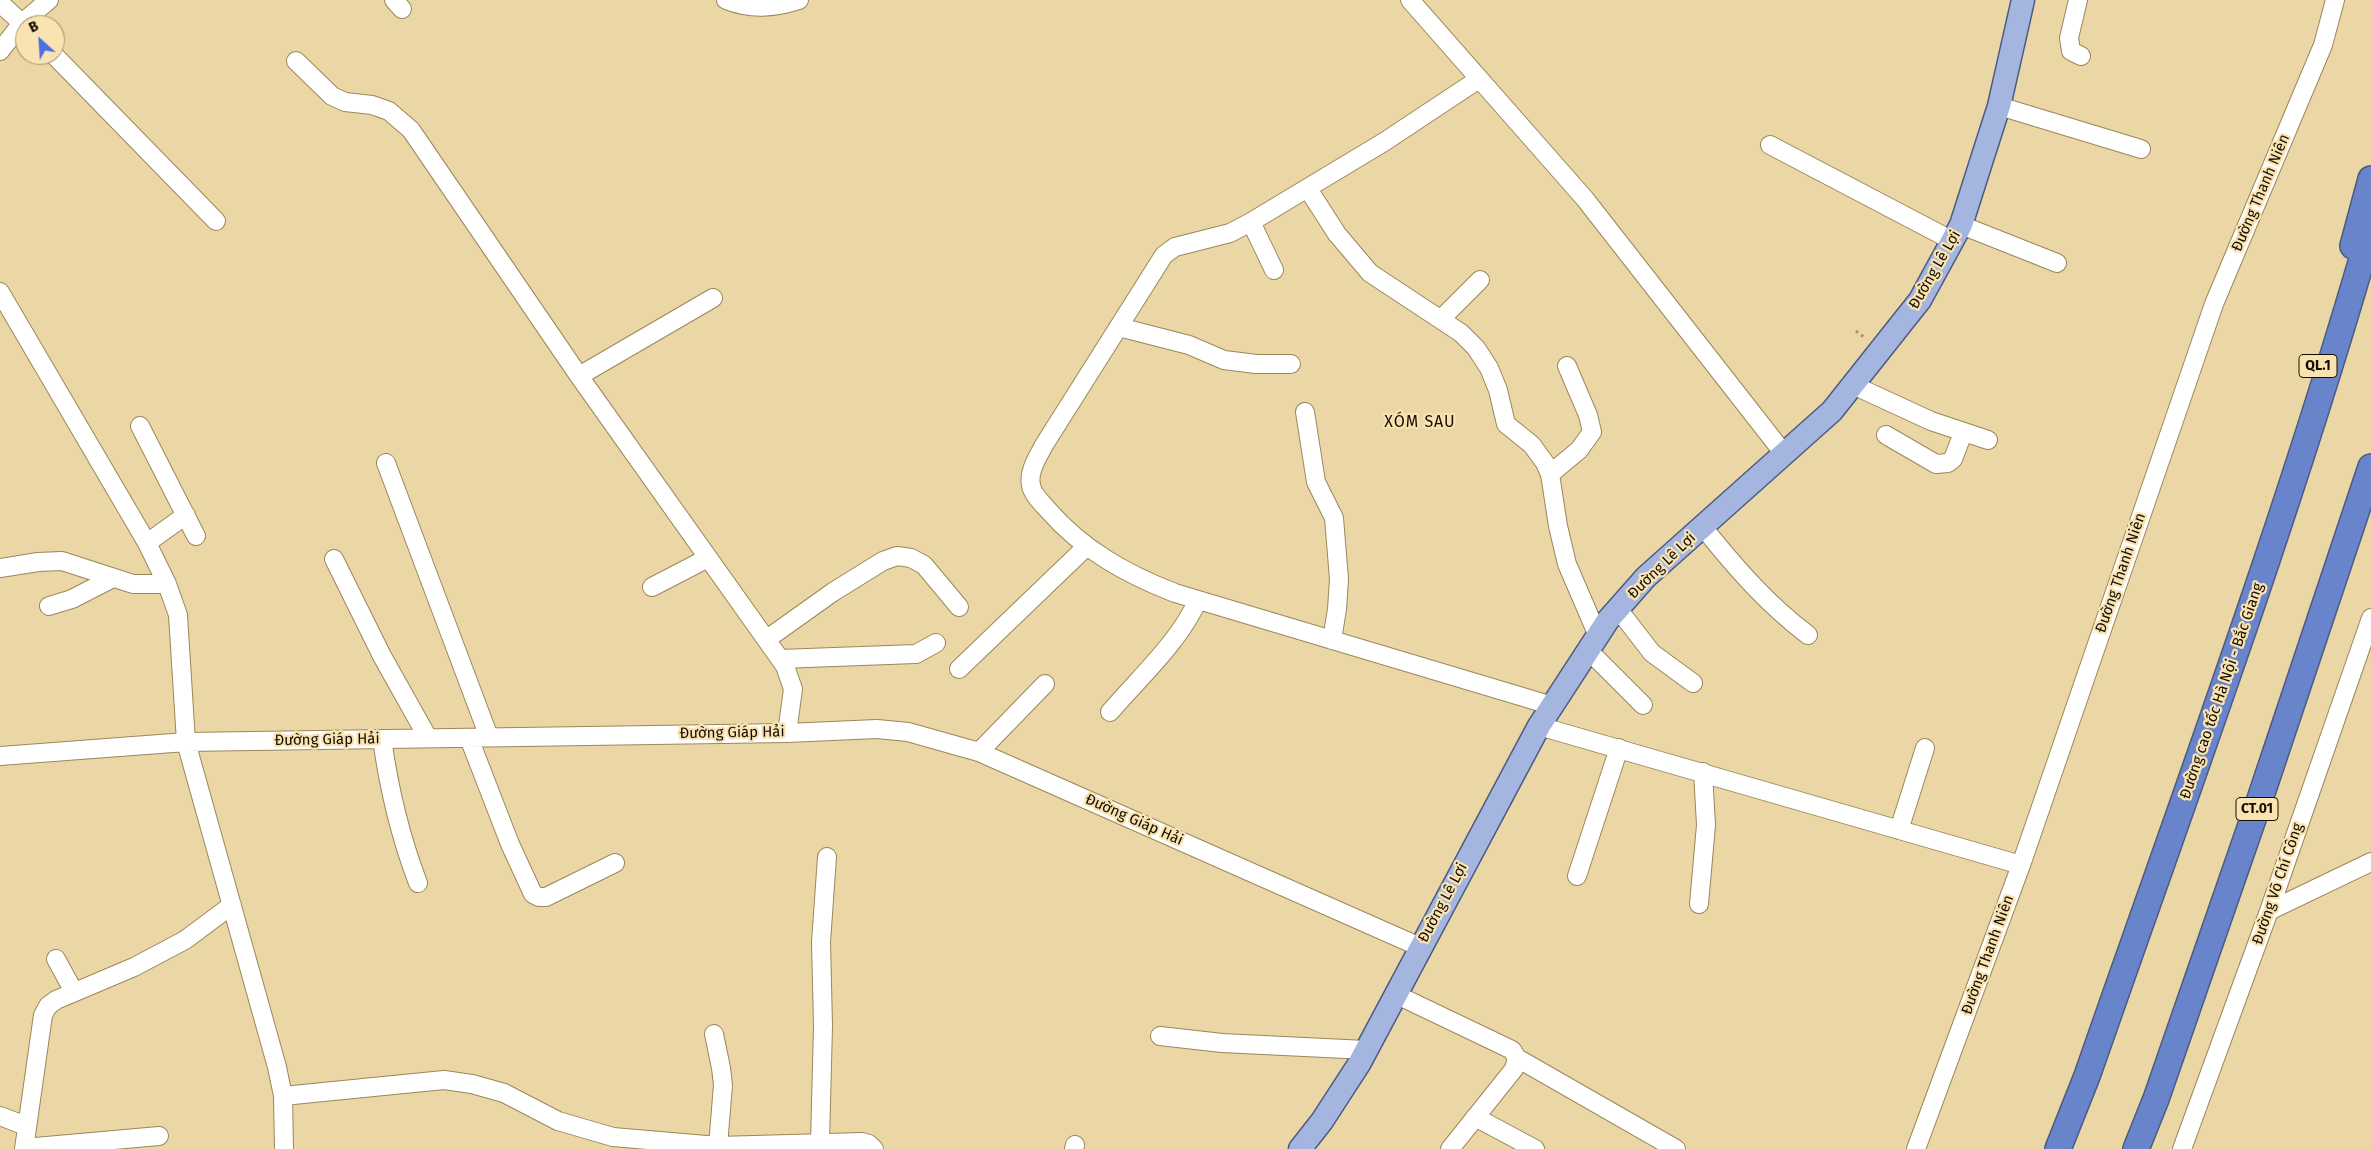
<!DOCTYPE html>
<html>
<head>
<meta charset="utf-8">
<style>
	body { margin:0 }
	#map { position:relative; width:2371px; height:1149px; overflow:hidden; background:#ebd6a5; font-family:"Fira Sans",sans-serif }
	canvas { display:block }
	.north { position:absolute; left:15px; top:15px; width:50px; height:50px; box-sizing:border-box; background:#f9e3b2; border:1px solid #9e8e6b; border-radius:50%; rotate:334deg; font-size:14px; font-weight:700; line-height:20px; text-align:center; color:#160e00 }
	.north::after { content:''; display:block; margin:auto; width:18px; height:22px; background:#4b71e4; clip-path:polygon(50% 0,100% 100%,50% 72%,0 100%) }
</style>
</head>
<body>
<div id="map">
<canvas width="2371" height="1149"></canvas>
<div class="north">B</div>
</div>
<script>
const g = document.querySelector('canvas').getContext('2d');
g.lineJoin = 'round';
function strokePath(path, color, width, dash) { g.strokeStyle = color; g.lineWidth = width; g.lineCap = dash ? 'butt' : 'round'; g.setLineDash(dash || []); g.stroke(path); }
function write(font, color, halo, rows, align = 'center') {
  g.font = font + ' "Fira Sans",sans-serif'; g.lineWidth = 4.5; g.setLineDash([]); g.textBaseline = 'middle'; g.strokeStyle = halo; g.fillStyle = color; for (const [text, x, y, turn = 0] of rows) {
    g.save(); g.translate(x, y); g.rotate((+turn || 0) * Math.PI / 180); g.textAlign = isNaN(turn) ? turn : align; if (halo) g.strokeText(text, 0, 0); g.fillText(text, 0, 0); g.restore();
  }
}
const minor = new Path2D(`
	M394 0 402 9
	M726 0C751 10 774 8 799 0
	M1410 0 1585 199 1785 455
	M2078 0 2069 38 2071 51 2081 56
	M0 3 25 26
	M0 51 22 23 49 0
	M54 55 216 221
	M296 61 332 96 345 102 372 105 389 111 411 130 579 376 785 666 793 689 787 733
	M1479 79 1384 142 1251 222 1230 233 1175 247 1164 255 1044 445C1038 457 1028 471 1031 485 1032 494 1042 503 1048 510 1083 550 1126 574 1175 593L1553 706
	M1999 106 2141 149
	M1770 145 1953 241
	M1308 189 1337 234 1370 273 1461 333 1476 348 1489 368 1498 390 1506 424 1532 445 1545 463 1550 474 1558 526 1567 564 1598 636
	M1251 222 1274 270
	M1961 225 2057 263
	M0 292 147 543 167 584 178 615 186 742 277 1067 283 1096 444 1080 472 1084 504 1093 558 1121 613 1137 718 1146 862 1142 869 1144 874 1149
	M1441 319 1480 280
	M1119 327 1189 345 1224 360 1256 364H1291
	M579 376 713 298
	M1853 385 1931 421 1988 440
	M1305 412 1316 482 1334 518 1339 579 1337 609 1332 640
	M140 426 196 536
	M1886 435 1936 464 1948 463 1953 459 1963 433
	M386 463 489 737
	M1550 474 1579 450 1592 432 1588 415 1567 366
	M1703 527C1735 567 1767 604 1808 635
	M147 543 186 515
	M334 559 382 656 428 738
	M0 568 38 562 62 561 133 584H167
	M652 587 708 558
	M49 606 72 599 111 579
	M1618 609 1652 653 1693 683
	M767 639 833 592 883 561 897 556 911 558 924 565 959 607
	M1588 650 1643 705
	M780 659 916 654 936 643
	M959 669 1086 547
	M1110 712C1140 677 1179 642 1198 600
	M1539 726 2021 865
	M469 738 510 844 533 894 539 897H546L615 863
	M382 739C389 789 400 836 418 883
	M979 752 1045 684
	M0 756 186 742 787 733 877 729 908 732 979 752 1420 947
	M1899 830 1925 748
	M1577 876 1619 748
	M1699 904 1706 825 1703 772
	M2269 911 2371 862
	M56 959 74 992
	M1395 994 1512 1050 1517 1058 1676 1149
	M714 1034 721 1068 723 1085 718 1146
	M1160 1036 1222 1043 1366 1050
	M283 1096 284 1149
	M0 1116 26 1126
	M1475 1117 1535 1149
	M820 1142 823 1026 821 942 827 857
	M24 1148 159 1136
	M24 1149 43 1015 48 1006 56 1000 134 967 185 940 232 905
	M1074 1149 1075 1145
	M1450 1149 1514 1069 1517 1058
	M1916 1149 2021 865 2214 304 2323 45 2335 0
	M2182 1149 2269 911 2371 618`);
const major = new Path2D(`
	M1300 1149 1322 1121 1359 1064 1539 726 1608 620 1646 577 1832 411 1920 300 1961 225 1999 106 2023 0`);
const highway = new Path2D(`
	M2353 246 2371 179
	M2058 1149 2087 1076C2185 795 2289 514 2371 228
	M2136 1149 2156 1099 2260 799 2371 467`);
strokePath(minor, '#9b8759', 20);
strokePath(major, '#4b5b83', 25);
strokePath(highway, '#4b5b83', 28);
strokePath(new Path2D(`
	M1856 331 1865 338`), '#a2916c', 3, [2.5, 4]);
strokePath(minor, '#fff', 18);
strokePath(major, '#a4b5df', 22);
strokePath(highway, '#6884ca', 25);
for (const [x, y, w] of [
	[2318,366,38],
	[2257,809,42]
]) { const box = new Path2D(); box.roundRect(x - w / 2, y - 11.5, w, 23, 4); g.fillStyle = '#f9e3b2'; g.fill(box); strokePath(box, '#160e00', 1); }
write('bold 14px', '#160e00', null, [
	["QL.1",2318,366],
	["CT.01",2257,809]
]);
write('15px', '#160e00', '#f9e3b2', [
	["Đường Thanh Niên",2261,193,-67],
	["Đường Lê Lợi",1935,270,-60],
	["Đường Lê Lợi",1662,566,-44],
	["Đường Thanh Niên",2121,573,-71],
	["Đường cao tốc Hà Nội - Bắc Giang",2222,691,-71],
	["Đường Giáp Hải",732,733,-1],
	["Đường Giáp Hải",327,740,-1],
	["Đường Giáp Hải",1134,820,24],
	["Đường Võ Chí Công",2278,884,-71],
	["Đường Lê Lợi",1443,903,-62],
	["Đường Thanh Niên",1988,955,-70]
]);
g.letterSpacing = '1px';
write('16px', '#160e00', '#f9e3b2', [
	["XÓM SAU",1420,423]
]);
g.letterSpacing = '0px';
</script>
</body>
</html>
